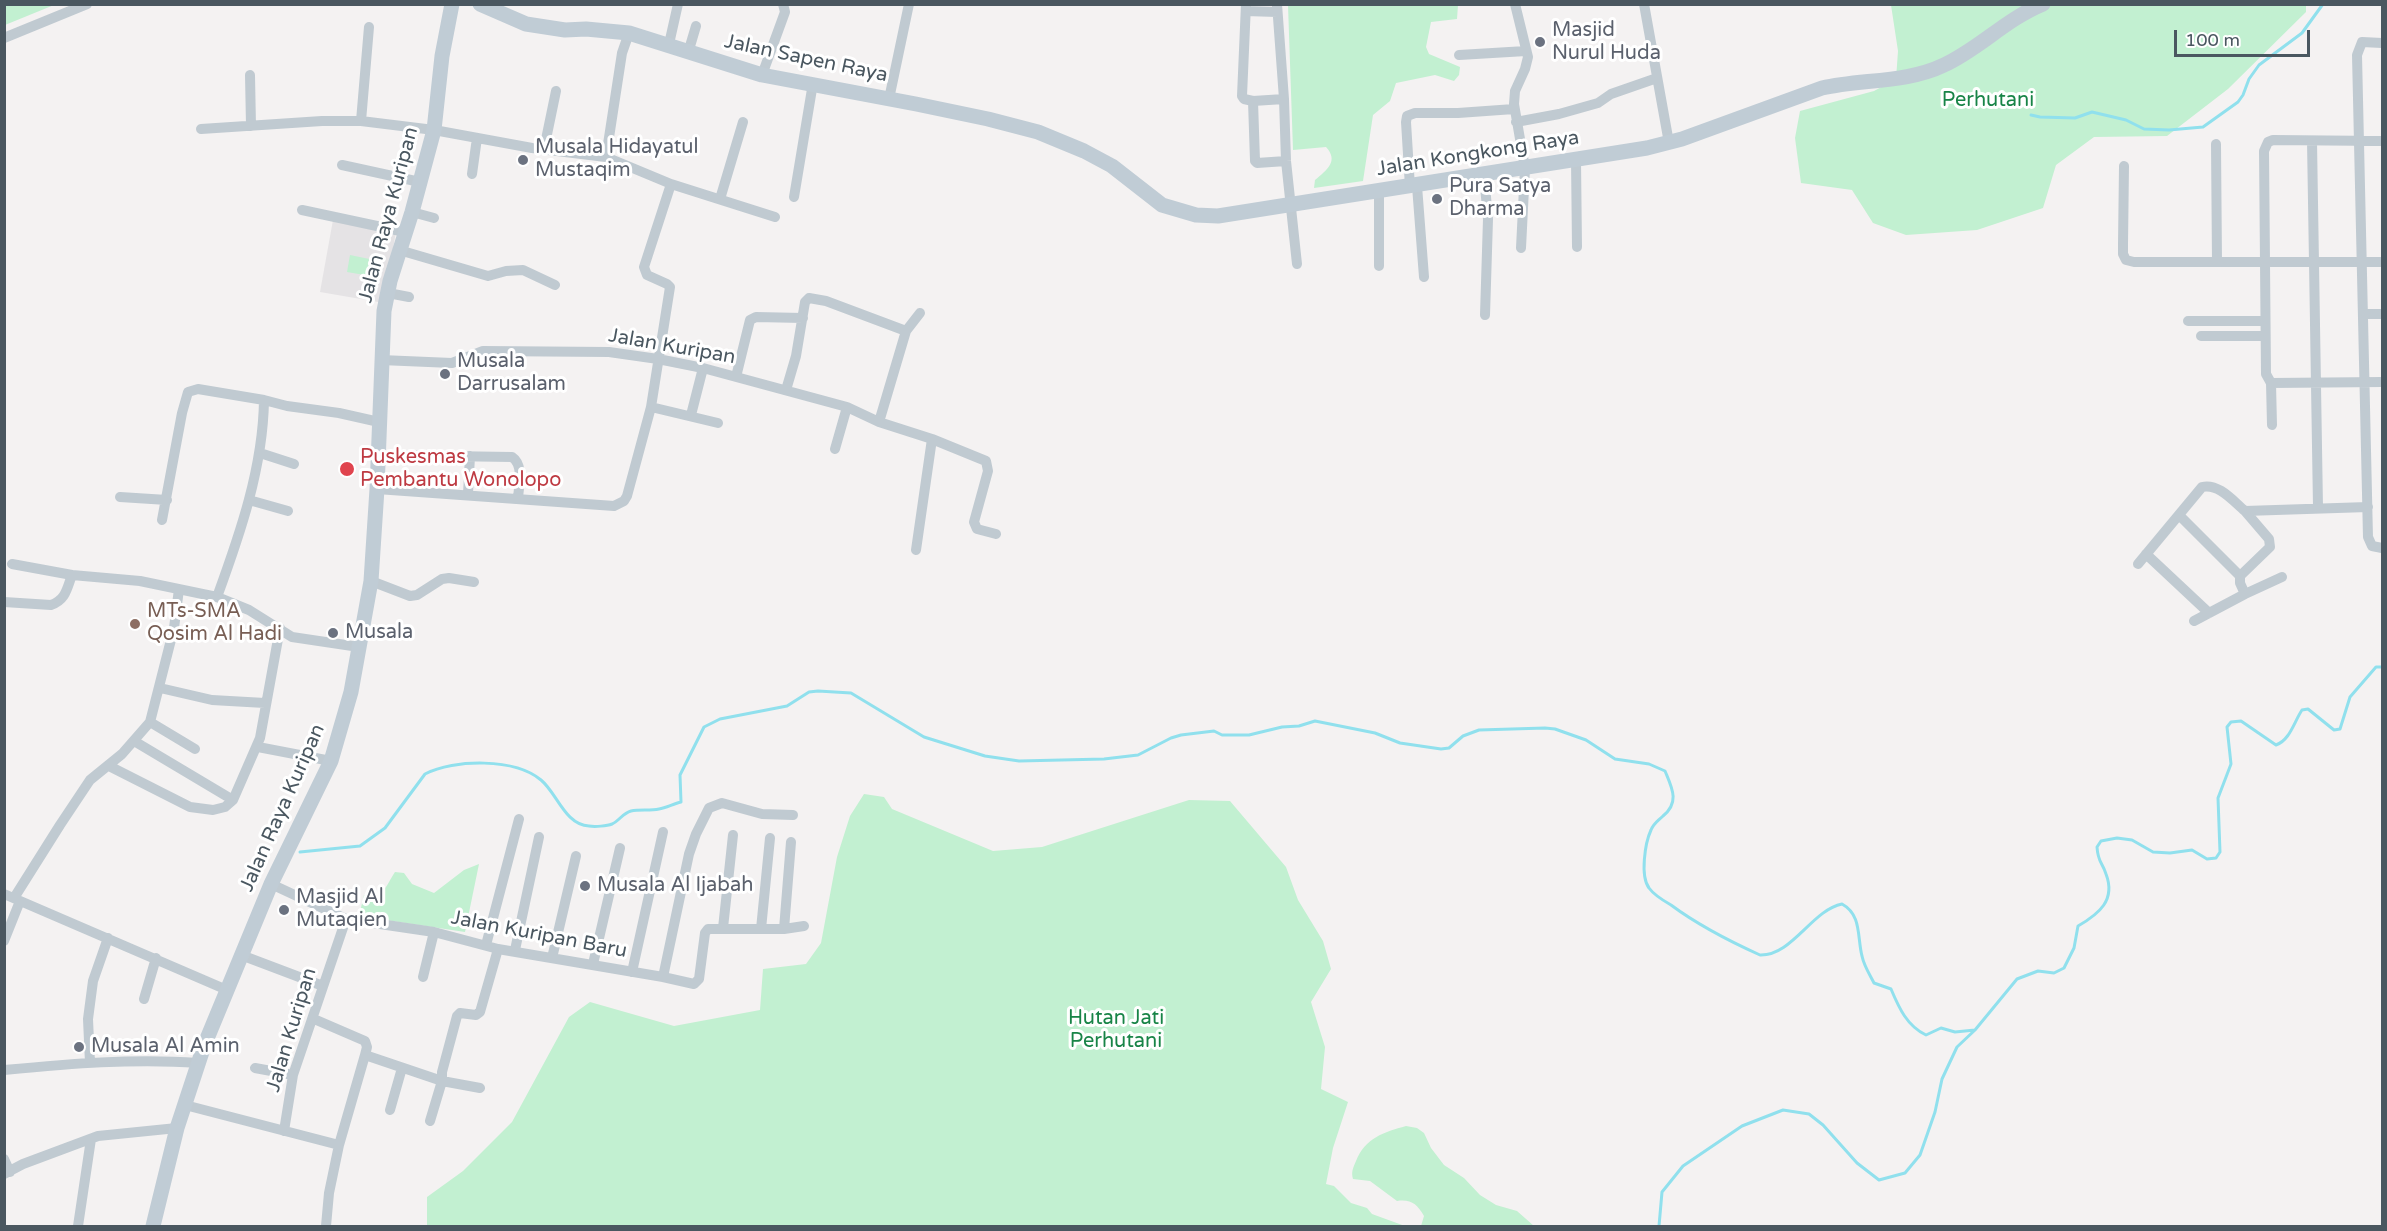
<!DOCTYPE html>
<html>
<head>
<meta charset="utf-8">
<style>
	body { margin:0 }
	#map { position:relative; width:2387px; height:1231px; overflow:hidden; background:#f4f2f2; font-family:"Varela Round",sans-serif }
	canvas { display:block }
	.frame { position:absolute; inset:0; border:6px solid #4a5760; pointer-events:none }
	.scale { position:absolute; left:2174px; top:30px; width:136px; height:27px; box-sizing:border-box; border:3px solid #4a5760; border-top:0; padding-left:8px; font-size:18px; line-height:21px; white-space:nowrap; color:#4a5760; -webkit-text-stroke:4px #fff; paint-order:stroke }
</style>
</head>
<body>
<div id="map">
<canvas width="2387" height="1231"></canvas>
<div class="frame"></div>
<div class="scale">100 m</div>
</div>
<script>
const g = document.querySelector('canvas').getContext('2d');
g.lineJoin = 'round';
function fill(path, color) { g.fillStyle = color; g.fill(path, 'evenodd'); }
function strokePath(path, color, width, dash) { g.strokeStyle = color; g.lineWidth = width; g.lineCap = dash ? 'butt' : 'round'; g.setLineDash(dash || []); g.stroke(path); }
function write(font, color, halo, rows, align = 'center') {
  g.font = font + ' "Varela Round",sans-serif'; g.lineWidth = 6; g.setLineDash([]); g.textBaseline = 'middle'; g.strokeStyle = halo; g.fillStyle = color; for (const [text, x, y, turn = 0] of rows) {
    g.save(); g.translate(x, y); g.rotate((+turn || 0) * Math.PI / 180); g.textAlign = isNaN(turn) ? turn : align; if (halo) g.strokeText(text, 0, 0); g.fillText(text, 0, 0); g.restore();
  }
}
fill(new Path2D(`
	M333 220 396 231 384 303 320 292Z`), '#e5e3e5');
fill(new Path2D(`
	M5 4H54V5L5 25Z
	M1288 5H1458L1457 19 1431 22 1426 47 1429 54 1460 67 1459 75 1454 81 1435 75 1396 83 1390 101 1373 115 1363 181 1314 188 1315 180C1327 170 1339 161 1326 147L1293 150Z
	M1891 5H2306V12L2228 89 2167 136 2094 137 2056 165 2043 208 1977 230 1906 235 1873 223 1852 190 1801 183 1795 138 1800 111 1874 91 1896 79 1898 51Z
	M350 255 379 261 376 277 347 272Z
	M864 794 884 797 892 809 993 851 1042 847 1189 800 1230 801 1286 867 1298 900 1323 941 1331 969 1311 1002 1325 1047 1321 1089 1348 1102 1333 1148 1326 1184 1334 1186 1351 1203 1367 1208 1372 1214 1405 1226H427V1197L463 1171 512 1122 569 1017 590 1002 674 1026 760 1010 763 969 806 964 821 943 837 857 850 816Z
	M479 864 465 932 359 916 364 895C385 897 385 887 395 872L404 873 412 884 434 893 464 870Z
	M1406 1126 1417 1128 1424 1133 1431 1148 1444 1165 1464 1178 1480 1195 1496 1205 1517 1211 1534 1226H1421L1424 1216C1417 1204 1411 1199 1397 1201L1370 1181 1353 1179C1351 1172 1353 1168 1356 1161 1365 1138 1384 1132 1406 1126Z`), '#c2f0d1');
strokePath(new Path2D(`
	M2031 115 2040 117 2075 118 2092 112 2126 120 2144 129 2169 130 2203 127 2238 102 2243 95 2249 79 2259 65 2302 33 2323 4
	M300 852 360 846 385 828 425 774C454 759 515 758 541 780 557 793 565 825 589 826 595 827 607 826 612 824 619 821 623 813 631 811 640 809 650 811 659 809 666 808 673 804 681 802L680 775 704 727 720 719 787 706 809 692 818 691 851 693 924 737 985 756 1019 761 1104 759 1138 755 1171 738 1181 735 1214 731 1222 735H1249L1282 727 1299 726 1315 721 1375 733 1400 743 1441 749 1449 748 1463 736 1479 730 1545 728 1555 729 1586 740 1615 759 1649 764 1665 771C1672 788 1680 802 1663 816 1658 821 1654 823 1651 830 1645 843 1640 876 1649 888 1654 895 1664 901 1671 905 1698 925 1729 941 1760 955 1792 956 1812 910 1842 904 1862 915 1857 937 1862 956 1864 966 1870 975 1874 983L1891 989C1899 1008 1907 1026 1926 1035L1941 1028 1955 1032 1975 1030
	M1659 1226 1662 1192 1683 1166 1742 1126 1783 1110 1809 1114 1823 1125 1857 1163 1879 1180 1905 1173 1920 1155 1935 1112 1942 1079 1957 1047 1975 1030 2017 979 2038 971 2054 973 2064 968 2074 948 2078 926C2099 914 2116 900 2106 874 2102 861 2098 863 2097 847L2101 841 2117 838 2132 840 2153 852 2170 853 2192 850 2207 859 2216 858 2220 852 2218 798 2231 764 2227 727 2231 722 2241 721 2276 745C2290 740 2294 722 2302 710L2308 709 2334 730 2340 729 2350 697 2376 667H2382`), '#90e0ed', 3);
strokePath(new Path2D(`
	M1246 4 1242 96 1244 99 1253 101 1284 99
	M1277 4 1284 99 1286 161 1297 264
	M1515 4 1528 57 1525 69 1515 91 1514 104 1525 168 1521 248
	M1644 4 1669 143
	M1246 11 1277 12
	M4 38 87 4
	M2382 43 2362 42 2357 55 2368 537 2372 546 2382 548
	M669 44 678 4
	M688 53 696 26
	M1459 55 1526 51
	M250 75 251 126
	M762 75 785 12 783 4
	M889 99 909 4
	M1253 101 1255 161 1257 163 1286 161
	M361 121 369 27
	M1516 122 1559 114 1598 103 1611 94 1657 78
	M201 129 322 121H361L434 130 532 148 606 157 671 184 775 217
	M2312 141 2318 507
	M2382 141 2273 140 2268 142 2264 151 2266 374 2271 383 2382 382
	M2216 144 2217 262
	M544 149 556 91
	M606 157 622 53 629 33
	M1576 160 1577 247
	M342 165 420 182
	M2124 166 2123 244V254L2126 260 2134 262H2382
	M472 174 477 138
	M1484 175 1488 219 1485 315
	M1417 186 1424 277
	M1410 187 1406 122 1407 116 1415 113H1458L1514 109
	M1379 191V266
	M794 197 813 83
	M720 199 743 122
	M302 210 405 232
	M412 212 434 218
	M399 250 488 276 506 271 523 270 555 285
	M388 293 409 297
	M2364 314H2382
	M2188 321H2265
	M2201 336H2265
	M381 360 452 363 483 351 609 352 658 359 703 368 847 407 879 422 932 439 986 461 988 471 974 522 977 529 996 534
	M736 377 750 320 756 317 803 318
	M2271 383 2272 425
	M786 390 796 356 805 302 809 298 826 301 906 331
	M651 407 670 287 667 284 647 275 644 267 671 184
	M691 415 703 368
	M879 422 906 331 920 313
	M835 449 847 407
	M260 453 294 464
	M378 455 512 457C524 465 519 485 518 498
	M377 489 614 506 624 501 627 496 651 407 718 423
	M468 494 470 456
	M120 497 167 500
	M249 500 288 511
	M2179 515 2240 576
	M162 520 182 413 188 392 198 389 264 400
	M916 550 932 439
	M2146 554 2209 613
	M12 564 72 575
	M2138 564 2202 487C2219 483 2233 501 2245 511L2368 507
	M371 581 410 596 417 595 442 579 449 578 474 582
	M2245 594 2282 577
	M217 597C240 534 263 468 264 400L287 406 339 413 379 422
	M4 602 51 605C66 600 67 588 72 575L140 581 217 597 249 610 292 637 359 647
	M2194 621 2245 594 2240 583V576L2270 547 2269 539 2245 511
	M160 688 212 700 265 703
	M150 722 195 749
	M134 741 233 800
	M258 747 331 761
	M109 766 190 807 213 810 225 807 233 800 260 738 280 628
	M271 884 346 919 434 932 498 949 663 977 694 984 699 979 705 933 708 929H784L804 926
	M4 894 227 990
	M14 898 60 825 90 780 122 754 150 722 174 628 179 589
	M723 928 733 835
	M761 929 770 838
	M784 929 791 842
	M4 941 20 901
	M486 945 519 819
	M515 950 539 837
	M241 955 323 986
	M552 958 576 856
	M593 964 620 848
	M632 972 663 832
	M423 977 434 932
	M663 977 689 854 696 834 709 808 722 803 762 814 793 815
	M144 999 156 958
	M314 1019 365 1041 367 1047 365 1055
	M90 1063 88 1019 93 981 108 938
	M255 1068 293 1075
	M4 1070C68 1064 134 1058 198 1063
	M185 1105 339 1145 329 1193 326 1226
	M390 1110 402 1068
	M430 1121 442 1081 480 1088
	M284 1131 293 1075 346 919
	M339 1145 365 1055 442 1081V1072L457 1016 460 1013 476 1015 480 1012 498 949
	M4 1159 10 1172
	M4 1174 23 1164 98 1136 177 1128
	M78 1226 91 1139`), '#c0cad1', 10);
strokePath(new Path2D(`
	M480 4 526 24 565 30 586 29 629 33 762 75 916 104 988 119 1038 132 1084 151 1112 166 1162 205 1196 215 1218 216 1647 148 1682 139 1822 88C1862 79 1907 83 1944 65 1979 49 2006 19 2043 4
	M153 1226 177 1128 204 1046 271 884 331 761 351 692 371 581 377 489 384 311 390 281 412 212 434 130 442 56 452 4`), '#c0ccd5', 15);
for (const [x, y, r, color] of [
	[1540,42,6,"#6b7280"],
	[523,160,6,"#6b7280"],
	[1437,199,6,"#6b7280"],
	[445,374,6,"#6b7280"],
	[347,469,8,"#e0444e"],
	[135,624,6,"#8d6e63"],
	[333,633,6,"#6b7280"],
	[585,886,6,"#6b7280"],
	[284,910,6,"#6b7280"],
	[79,1047,6,"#6b7280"]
]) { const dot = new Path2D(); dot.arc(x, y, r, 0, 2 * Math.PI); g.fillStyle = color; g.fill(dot); strokePath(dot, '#fff', 2); }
write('20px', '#5b616d', '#fff', [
	["Masjid",1552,31],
	["Nurul Huda",1552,54],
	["Musala Hidayatul",535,148],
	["Mustaqim",535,171],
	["Pura Satya",1449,187],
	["Dharma",1449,210],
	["Musala",457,362],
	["Darrusalam",457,385],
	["Musala",345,633],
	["Musala Al Ijabah",597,886],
	["Masjid Al",296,898],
	["Mutaqien",296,921],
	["Musala Al Amin",91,1047]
], 'left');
write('20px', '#4a5760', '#fff', [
	["Jalan Sapen Raya",806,59,12],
	["Jalan Kongkong Raya",1478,154,-9],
	["Jalan Raya Kuripan",389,215,-75],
	["Jalan Kuripan",672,347,10],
	["Jalan Raya Kuripan",283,808,-66],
	["Jalan Kuripan Baru",539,935,11],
	["Jalan Kuripan",292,1030,-73]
]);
write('20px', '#188447', '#fff', [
	["Perhutani",1988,101],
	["Hutan Jati",1116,1019],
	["Perhutani",1116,1042]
]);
write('20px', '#be3a42', '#fff', [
	["Puskesmas",360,458],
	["Pembantu Wonolopo",360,481]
], 'left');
write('20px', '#785e54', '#fff', [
	["MTs-SMA",147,612],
	["Qosim Al Hadi",147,635]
], 'left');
</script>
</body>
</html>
